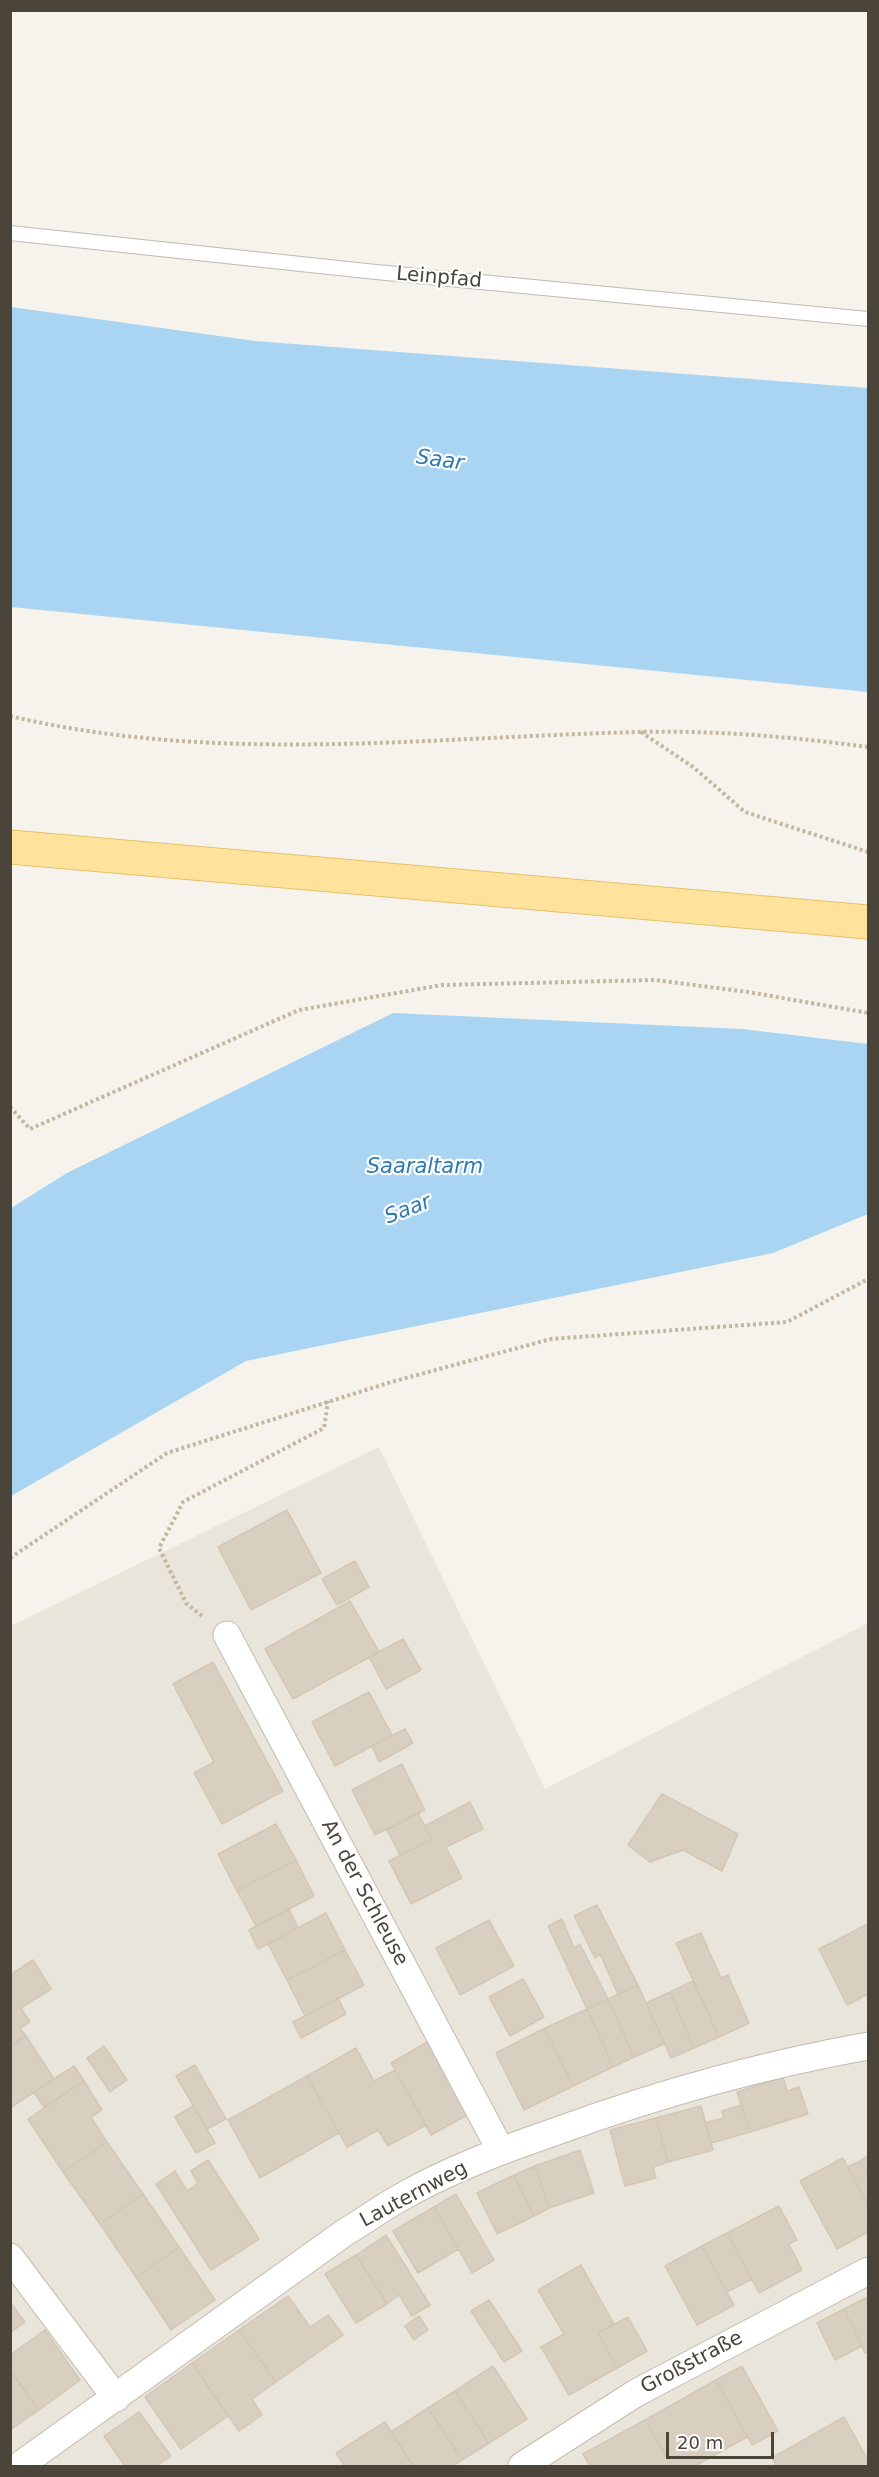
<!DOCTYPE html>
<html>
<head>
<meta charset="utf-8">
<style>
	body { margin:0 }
	#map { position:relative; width:879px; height:2477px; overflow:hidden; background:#f6f3ec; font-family:"DejaVu Sans",sans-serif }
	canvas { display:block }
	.frame { position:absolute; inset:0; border:12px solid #4b4439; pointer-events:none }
	.scale { position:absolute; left:666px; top:2432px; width:108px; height:27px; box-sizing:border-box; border:3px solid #4b4439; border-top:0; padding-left:8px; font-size:18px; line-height:21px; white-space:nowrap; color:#4b4439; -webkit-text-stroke:4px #fff; paint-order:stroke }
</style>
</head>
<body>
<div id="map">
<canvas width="879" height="2477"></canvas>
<div class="frame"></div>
<div class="scale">20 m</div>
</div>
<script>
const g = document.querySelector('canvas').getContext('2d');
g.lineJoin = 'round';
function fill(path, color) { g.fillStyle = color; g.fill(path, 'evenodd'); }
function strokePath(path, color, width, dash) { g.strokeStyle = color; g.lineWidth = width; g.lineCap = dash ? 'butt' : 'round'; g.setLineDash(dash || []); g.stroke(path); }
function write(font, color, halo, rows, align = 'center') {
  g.font = font + ' "DejaVu Sans",sans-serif'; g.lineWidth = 4.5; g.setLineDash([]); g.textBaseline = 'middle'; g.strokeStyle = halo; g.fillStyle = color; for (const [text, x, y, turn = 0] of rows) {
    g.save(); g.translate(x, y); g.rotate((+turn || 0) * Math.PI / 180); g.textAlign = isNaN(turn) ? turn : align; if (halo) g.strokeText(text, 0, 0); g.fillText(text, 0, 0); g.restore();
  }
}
fill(new Path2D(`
	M379 1447 545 1789 868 1623V2466H11V1626Z`), '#eae5da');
fill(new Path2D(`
	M11 307 255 341 868 388V692L11 607Z
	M393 1013 742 1029 868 1044V1214L773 1253 246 1361 11 1496V1208L67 1173Z`), '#a9d4f2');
const building = new Path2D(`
	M287 1510 321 1573 251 1610 218 1547Z
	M355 1561 369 1587 337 1605 322 1579Z
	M350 1601 379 1652 293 1699 265 1649Z
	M403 1639 421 1670 386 1689 369 1657Z
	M213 1662 283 1791 222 1824 194 1773 214 1762 173 1684Z
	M369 1692 392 1735 335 1766 312 1722Z
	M405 1729 413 1743 379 1762 372 1746Z
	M402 1764 425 1810 375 1835 352 1790Z
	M662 1794 738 1834 722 1871 683 1850 650 1862 628 1845Z
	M470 1802 483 1829 446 1847 462 1878 411 1904 389 1861 432 1839 425 1826Z
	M418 1813 432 1839 400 1855 387 1830Z
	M276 1824 296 1860 237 1891 218 1854Z
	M296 1860 314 1896 256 1926 237 1891Z
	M597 1905 638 1985 618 1994 600 1954 595 1958 574 1916Z
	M289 1909 298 1928 258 1949 249 1930Z
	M326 1913 345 1950 287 1980 268 1944Z
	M562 1919 574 1948 580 1944 608 1999 587 2009 548 1926Z
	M489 1920 514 1966 460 1995 436 1948Z
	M868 1924V1994L847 2005 819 1949Z
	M701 1933 721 1978 728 1975 749 2023 719 2037 676 1943Z
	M345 1950 364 1985 305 2016 287 1980Z
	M33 1960 51 1989 21 2008 30 2022 20 2028 26 2036 10 2046V1975Z
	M523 1979 544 2017 510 2036 489 1997Z
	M693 1981 719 2037 694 2048 670 1992Z
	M638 1985 664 2044 634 2057 608 1999Z
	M670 1992 694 2048 671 2058 646 2003Z
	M338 1998 346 2014 301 2038 293 2022Z
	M608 1999 634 2057 613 2067 587 2009Z
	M587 2009 613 2067 573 2086 545 2028Z
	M545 2028 573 2086 524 2110 496 2053Z
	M26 2036 54 2079 10 2108V2046Z
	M429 2041 469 2114 431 2135 391 2063Z
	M104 2046 127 2080 110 2092 87 2058Z
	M356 2048 374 2081 395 2070 426 2125 388 2146 378 2130 347 2147 307 2076Z
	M195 2065 226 2119 207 2129 176 2076Z
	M74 2066 84 2081 44 2107 34 2092Z
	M307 2076 339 2133 260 2178 228 2120Z
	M783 2077 787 2091 799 2087 808 2114 750 2132 737 2092Z
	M84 2081 102 2110 91 2117 107 2142 63 2172 28 2119Z
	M741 2105 750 2132 711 2143 705 2123 724 2118 722 2111Z
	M193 2106 215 2143 196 2153 175 2117Z
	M701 2106 713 2150 668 2162 656 2118Z
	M656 2118 668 2162 653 2167 656 2178 625 2186 610 2130Z
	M107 2142 143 2194 100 2224 63 2172Z
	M580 2150 594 2193 549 2208 535 2166Z
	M868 2156V2177L860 2161Z
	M843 2158 868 2205V2232L837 2249 800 2181Z
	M208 2160 259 2239 211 2270 156 2184 175 2171 187 2191 198 2183 191 2171Z
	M860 2161 868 2177V2205L848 2167Z
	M535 2166 549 2208 534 2216 514 2175Z
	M514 2175 534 2216 497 2234 477 2193Z
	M143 2194 179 2247 136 2277 100 2224Z
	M456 2194 494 2260 472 2273 434 2207Z
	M779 2206 797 2240 789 2244 802 2270 759 2293 727 2233Z
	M434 2207 458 2249 418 2273 393 2231Z
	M727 2233 752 2279 727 2292 702 2246Z
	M386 2235 430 2305 412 2316 399 2295 387 2304 356 2255Z
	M702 2246 734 2305 697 2325 665 2266Z
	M179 2247 215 2300 171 2330 136 2277Z
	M356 2255 387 2304 356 2323 325 2274Z
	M581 2265 614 2324 598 2333 617 2368 569 2395 541 2347 564 2334 538 2290Z
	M288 2296 310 2327 328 2315 343 2335 276 2382 239 2330Z
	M868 2297V2352L865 2353 844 2309Z
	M489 2300 522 2351 504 2362 471 2311Z
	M10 2302 25 2322 10 2333Z
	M844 2309 862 2346 835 2360 817 2323Z
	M419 2316 428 2330 414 2340 405 2326Z
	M628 2317 647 2351 617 2368 598 2333Z
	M45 2330 80 2380 39 2410 10 2370V2355Z
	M239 2330 276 2382 252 2399 262 2415 239 2431 192 2363Z
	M192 2363 228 2416 181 2449 145 2397Z
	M493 2366 527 2419 489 2443 455 2391Z
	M742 2366 778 2431 752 2445 716 2380Z
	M10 2370 39 2410 10 2430Z
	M716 2380 747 2437 695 2466H672L645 2420Z
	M455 2391 489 2443 462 2460 428 2408Z
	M428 2408 462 2460 453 2466H413L391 2432Z
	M139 2412 171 2456 156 2466H125L104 2436Z
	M844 2417 868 2460V2466H777L772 2458Z
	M645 2420 672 2466H590L583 2454Z
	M385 2422 413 2466H345L336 2453Z`);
fill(building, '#d8cfc1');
strokePath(building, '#d3c7b4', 1.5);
const service = new Path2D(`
	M10 233 376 272 868 319`);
const minor = new Path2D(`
	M227 1635 501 2151
	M10 2257 116 2398
	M19 2466 344 2233C362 2222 379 2210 398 2199 448 2170 502 2150 557 2131 658 2094 762 2065 868 2046
	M522 2466 636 2393 868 2271`);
const primary = new Path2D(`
	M10 847 868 922`);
strokePath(service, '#c2bbae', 16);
strokePath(minor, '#c2bbae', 29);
strokePath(primary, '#e6c16a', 35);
strokePath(new Path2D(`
	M10 716C216 765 429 737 638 732 715 730 793 737 868 747
	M641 732 693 767 745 812 868 852
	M10 1107 30 1129 299 1010 442 985 655 980 748 992 868 1013
	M10 1558 167 1453 391 1382 551 1339 787 1322 868 1279
	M202 1616 186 1603 159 1548 183 1502 324 1428 328 1401`), '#c4b79f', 4, [3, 3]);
strokePath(service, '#fff', 14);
strokePath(minor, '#fff', 27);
strokePath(primary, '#ffe39c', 33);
write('20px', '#4b4439', '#fff', [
	["Leinpfad",439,278,5],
	["An der Schleuse",364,1893,62],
	["Lauternweg",414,2195,-28],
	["Großstraße",692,2363,-28]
]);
write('italic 21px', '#2e7ab2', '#fff', [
	["Saar",440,461,8],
	["Saaraltarm",425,1168],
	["Saar",408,1210,-21]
]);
</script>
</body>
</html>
